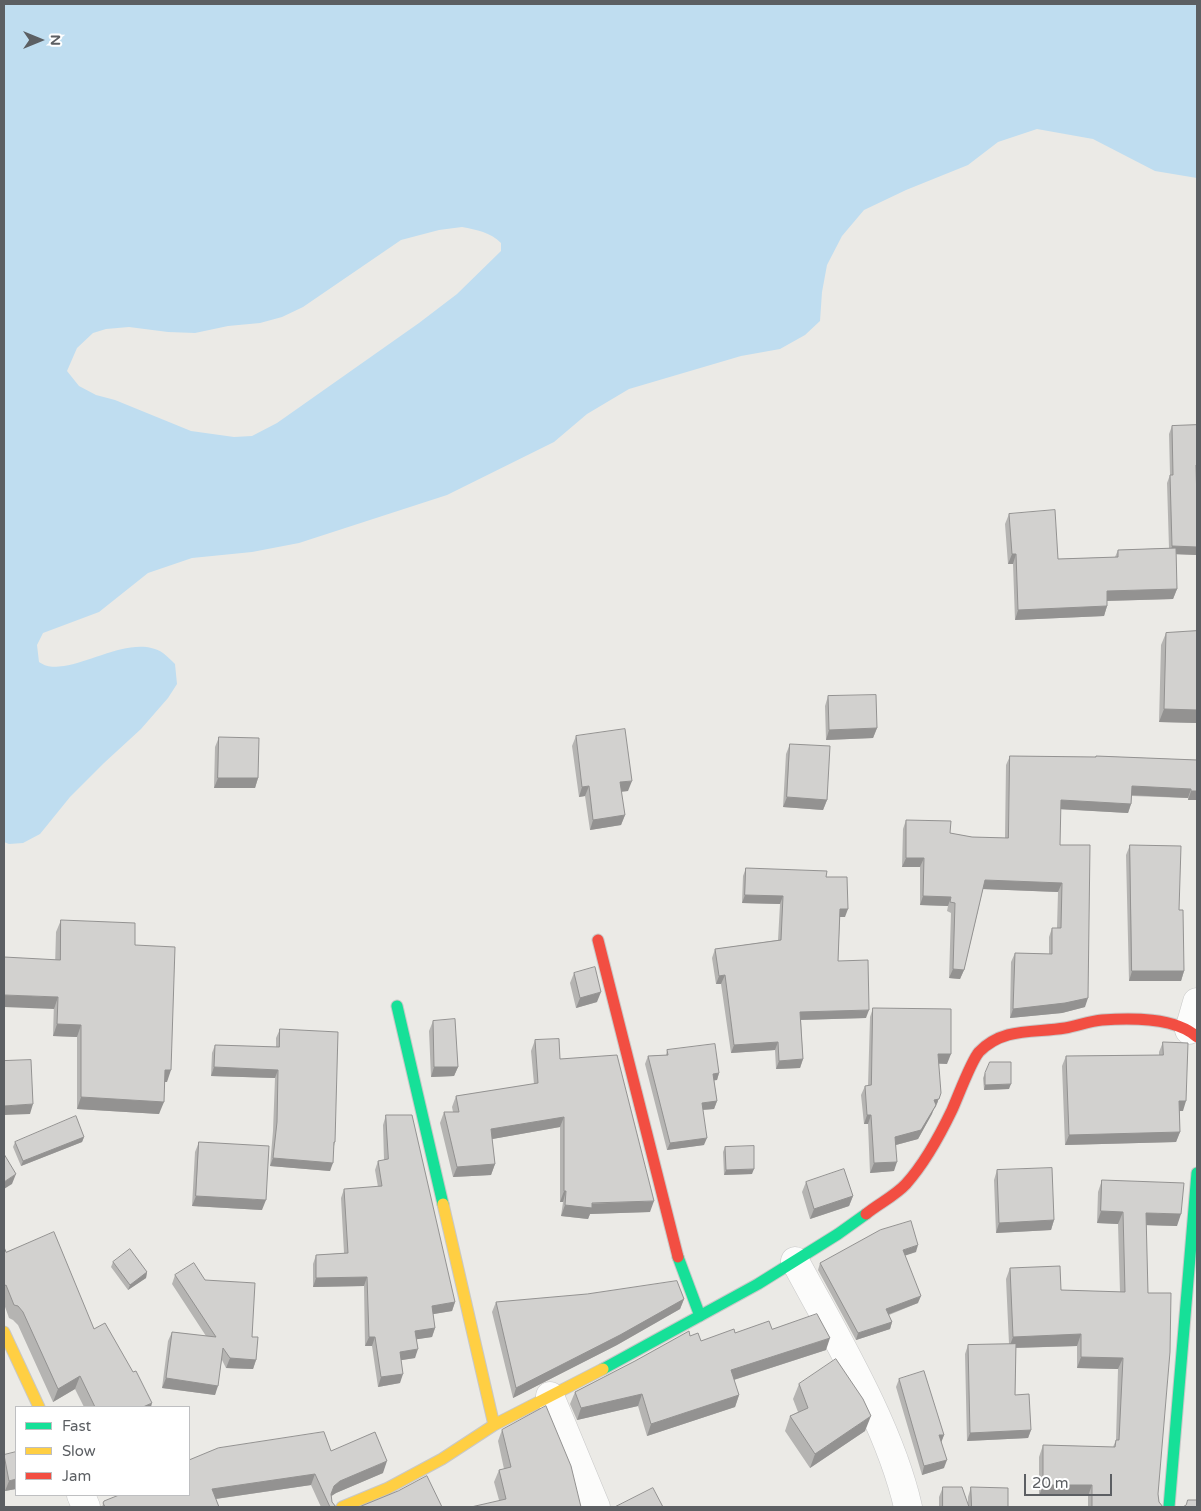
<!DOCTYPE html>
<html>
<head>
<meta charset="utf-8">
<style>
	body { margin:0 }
	#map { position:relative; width:1201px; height:1511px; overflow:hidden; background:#ebeae6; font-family:"Varela Round",sans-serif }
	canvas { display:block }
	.frame { position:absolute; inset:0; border:5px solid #5c5f63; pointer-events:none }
	.legend { position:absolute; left:15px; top:1406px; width:175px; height:90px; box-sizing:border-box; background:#fff; border:1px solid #bebfc1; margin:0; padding:6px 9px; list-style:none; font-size:15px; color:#5c5f63 }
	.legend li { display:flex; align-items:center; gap:10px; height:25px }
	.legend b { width:25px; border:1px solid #bebfc1 }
	.north { position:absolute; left:15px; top:15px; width:50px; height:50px; -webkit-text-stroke:4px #fff; paint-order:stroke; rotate:90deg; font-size:14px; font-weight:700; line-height:20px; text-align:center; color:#5c5f63 }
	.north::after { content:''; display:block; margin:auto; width:18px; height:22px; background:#5c5f63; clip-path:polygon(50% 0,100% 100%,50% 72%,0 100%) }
	.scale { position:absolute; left:1024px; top:1474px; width:88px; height:22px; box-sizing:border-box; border:2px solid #5c5f63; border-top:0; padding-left:6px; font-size:15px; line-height:18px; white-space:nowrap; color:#5c5f63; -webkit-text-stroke:4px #fff; paint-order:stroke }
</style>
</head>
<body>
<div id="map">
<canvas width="1201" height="1511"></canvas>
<div class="frame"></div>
<ul class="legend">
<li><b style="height:6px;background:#16e098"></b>Fast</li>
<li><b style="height:6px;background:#ffcf43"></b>Slow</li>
<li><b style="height:6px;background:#f24e42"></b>Jam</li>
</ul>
<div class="north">N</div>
<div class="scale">20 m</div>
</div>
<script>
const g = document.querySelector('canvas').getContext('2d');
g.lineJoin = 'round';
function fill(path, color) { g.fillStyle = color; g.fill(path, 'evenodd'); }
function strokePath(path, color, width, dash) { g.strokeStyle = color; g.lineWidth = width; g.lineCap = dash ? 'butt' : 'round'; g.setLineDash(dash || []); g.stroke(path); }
fill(new Path2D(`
	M4 4H1197V178L1155 171 1093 139 1037 129 998 142 968 165 906 190 864 210 842 236 827 265 822 292 820 321 805 335 780 349 741 356 629 389 587 414 554 442 447 495 299 543 252 552 192 558 148 573 99 612 43 633 37 645 39 662C48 668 54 667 64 666 94 662 135 635 163 653 167 656 171 660 175 664L177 684 168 698 141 729 104 763 70 797 40 834 23 843 9 844 4 842ZM462 227C477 230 490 232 501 243V251L457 294 419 323 277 423 252 436 234 437 191 431 115 400 96 395 79 386 67 371 77 348 93 333 106 329 129 327 168 332 195 333 228 326 260 323 282 317 303 307 401 240 439 230Z`), '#bfddf0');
const street = new Path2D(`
	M1189 1030 1197 1002
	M795 1261C835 1336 889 1424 908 1507
	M550 1396 596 1507
	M81 1495 86 1507`);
const fast = new Path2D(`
	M397 1006 443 1204
	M678 1257 700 1316
	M603 1369 758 1284 838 1234 866 1214
	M1169 1507 1197 1173`);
const slow = new Path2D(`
	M443 1204 494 1425
	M4 1332 39 1407
	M342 1507 388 1488 442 1459 494 1425 603 1369`);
const jam = new Path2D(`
	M598 940 678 1257
	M866 1214C878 1204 895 1196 906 1184 923 1165 941 1133 952 1110 958 1097 971 1061 979 1052 1003 1027 1034 1033 1065 1028 1077 1026 1090 1021 1102 1020 1131 1018 1175 1017 1197 1037`);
strokePath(street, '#c8c8c8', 29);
strokePath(fast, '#c8c8c7', 13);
strokePath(slow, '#c8c8c7', 13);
strokePath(jam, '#c8c8c7', 13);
strokePath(street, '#fcfcfb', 28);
strokePath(fast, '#16e098', 11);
strokePath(slow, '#ffcf43', 11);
strokePath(jam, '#f24e42', 11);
fill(new Path2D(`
	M1197 425V473H1196L1197 503V555L1176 554 1177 589 1173 599 1107 601V606L1104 616 1015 620 1013 564H1008L1005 524 1009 514 1058 559 1115 557 1118 550 1169 548 1167 483 1170 475 1169 434 1172 426Z
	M1197 631V723L1159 722 1161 645 1166 633Z
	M828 696 877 728 873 738 826 740 825 706Z
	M576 736 628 791 621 792 625 815 621 825 590 830 585 796 579 797 572 746Z
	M219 737 258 778 255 788H214L215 747Z
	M790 744 827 800 823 810 783 807 786 754Z
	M1010 756 1095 757 1096 756 1197 760V800H1188V798L1132 796 1131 804 1128 813 1060 809V845L1085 1007 1062 1013 1010 1018 1011 962 1015 953 1049 954V937L1052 928H1057L1058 892 983 889 964 970 960 979 949 978 951 913 947 911 948 906 920 905V867H902L903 829 906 820 950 833 972 837 1005 838 1006 765Z
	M1130 845 1179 910 1184 971 1181 981H1129L1126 855Z
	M746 868 826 877 845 917H840L838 961 866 1018 801 1020 803 1059 800 1068 776 1069 775 1050 731 1053 721 984H716L712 958 715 949 778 940 780 904 742 903 743 876Z
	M61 920 135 945 167 1082H165L159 1114 77 1109V1037L53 1036 56 932Z
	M574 973 597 1002 576 1008 570 983Z
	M873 1008 947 1064H939L938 1102 918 1139 896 1145 894 1171 870 1173 868 1124H864L861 1095 865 1086H868L870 1017Z
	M433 1021 458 1067 454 1076 431 1077 429 1031Z
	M280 1029 335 1142 334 1146 330 1171 270 1166 273 1131 275 1078 211 1076 212 1053 215 1045 276 1047V1038Z
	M535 1040 560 1059 650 1212 590 1214 588 1219 561 1216 563 1202H560V1127L492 1139 495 1164 491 1175 453 1177 440 1123 444 1112H453L452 1107 456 1096 534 1084 531 1051Z
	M1163 1042 1183 1111H1180V1132L1176 1142 1065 1145 1062 1066 1066 1056 1159 1055V1052Z
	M667 1050 719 1073 717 1080H714L717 1101 714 1109 703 1110 704 1145 667 1150 645 1064 648 1056 666 1055Z
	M985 1073 1009 1089 984 1090 983 1078Z
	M386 1115 455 1302 452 1311 433 1314 435 1328 432 1337 417 1339 415 1358 401 1360 400 1383 378 1387 372 1346H365L364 1286 313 1287V1264L316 1255 344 1253 341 1198 344 1189 378 1187 375 1170 378 1161 384 1160 383 1125Z
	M84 1137 82 1142 21 1166 13 1147 15 1142Z
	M199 1142 262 1210 192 1206 195 1152Z
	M725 1147 752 1174 724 1175 723 1152Z
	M997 1170 1054 1220 1051 1230 996 1233 994 1180Z
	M1102 1180 1177 1226 1146 1225 1148 1293 1158 1494 1159 1502 1163 1507H1088V1496H1039V1457L1043 1445 1113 1447 1116 1440 1118 1369 1077 1368V1346L1016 1348 1015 1395 1031 1430 1028 1438 967 1441 965 1354 968 1345 1009 1344 1006 1279 1010 1268 1061 1290 1120 1292 1118 1224 1097 1223 1098 1192Z
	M806 1182 853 1196 849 1206 810 1219 802 1192Z
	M4 1247 6 1252 94 1329 151 1407H84L75 1389 53 1402 18 1325 13 1320 9 1318 4 1304Z
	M916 1252 905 1255 918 1303 889 1315 892 1322 890 1329 856 1340 818 1270 820 1263Z
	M113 1262 147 1272 146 1278 128 1290 111 1267Z
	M175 1275 205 1280 252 1337 256 1360 253 1369 226 1368 222 1360 215 1395 162 1388 168 1341 172 1332 206 1336 172 1284Z
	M684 1299 680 1309 617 1345 513 1398 492 1312 496 1302Z
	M772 1329 826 1350 734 1380 739 1395 735 1407 647 1436 638 1406 577 1420 570 1404 575 1392 690 1336 701 1341 735 1333Z
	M899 1379 944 1435 941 1442 944 1468 922 1475 896 1387Z
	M799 1384 865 1431 810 1468 785 1431 790 1416 798 1412 793 1399Z
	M502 1430 581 1507 499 1500 494 1482 499 1470 504 1469 498 1441Z
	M331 1451 383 1473 336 1493 331 1496 332 1502 336 1507H321L311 1485 216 1499 219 1507H102L104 1501Z
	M4 1455 16 1489 5 1491 4 1484Z
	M943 1487 968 1505V1497L971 1487 1008 1507H939V1497Z`), '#b5b4b2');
fill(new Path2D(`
	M1172 546 1197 547V555L1170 554Z
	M1012 554H1016L1013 564H1008Z
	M1177 589 1173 599 1103 601 1107 591Z
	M1107 606 1104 616 1015 620 1018 610Z
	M1164 709 1197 710V723L1159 722Z
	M877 728 873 738 826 740 829 730Z
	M218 778H258L255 788H214Z
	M632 781 628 791 616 792 620 782Z
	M589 786 585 796 579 797 582 787Z
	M1132 786 1191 789 1188 798 1129 795Z
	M1191 791H1197V800H1188Z
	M787 797 827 800 823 810 783 807Z
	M1061 800 1131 804 1128 813 1057 809Z
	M625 815 621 825 590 830 593 820Z
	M906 858H924L920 867H902Z
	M985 880 1062 883 1058 892 982 889Z
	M745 895 783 896 780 904 742 903Z
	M923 896 951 897 948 906 920 905Z
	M840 909H848L845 917H837Z
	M953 969 964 970 960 979 949 978Z
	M1132 971H1184L1181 981H1129Z
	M725 975 721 984H716L719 976Z
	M601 992 597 1002 576 1008 580 998Z
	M4 995 58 997 54 1009 4 1007Z
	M1088 998 1085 1007 1062 1013 1010 1018 1013 1009Z
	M869 1010 866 1018 797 1020 800 1012Z
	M57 1024 81 1025 77 1037 53 1036Z
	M778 1042 775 1050 731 1053 734 1045Z
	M938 1054H951L947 1064 935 1063Z
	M803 1059 800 1068 776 1069 779 1061Z
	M214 1067 278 1070 275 1078 211 1076Z
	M434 1067H458L454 1076 431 1077Z
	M165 1070H171L167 1082H161Z
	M719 1073 717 1080 711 1081 713 1074Z
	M1011 1084 1009 1089 984 1090 985 1085Z
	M941 1093 935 1108H934L932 1114 918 1139 892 1146 895 1137Z
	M81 1097 164 1102 159 1114 77 1109Z
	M717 1101 714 1109 699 1110 702 1103Z
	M1179 1101H1186L1183 1111H1176Z
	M33 1104 30 1114 4 1115V1106Z
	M867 1115H871L868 1124H864Z
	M564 1117 560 1127 487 1140 491 1129Z
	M1180 1132 1176 1142 1065 1145 1069 1135Z
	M84 1137 82 1142 21 1166 23 1161Z
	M707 1138 704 1145 667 1150 670 1143Z
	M273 1158 333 1163 330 1171 270 1166Z
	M897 1162 894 1171 870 1173 874 1163Z
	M495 1164 491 1175 453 1177 457 1167Z
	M754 1169 752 1174 724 1175 726 1170Z
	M16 1174 12 1184 4 1189V1182Z
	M564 1191H566L563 1202H560Z
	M196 1196 266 1200 262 1210 192 1206Z
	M853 1196 849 1206 810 1219 814 1209Z
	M654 1201 650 1212 590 1214 588 1219 561 1216 565 1205Z
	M1101 1211 1123 1212 1118 1224 1097 1223Z
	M1146 1213 1181 1214 1177 1226 1142 1225Z
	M1054 1220 1051 1230 996 1233 999 1223Z
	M918 1245 916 1252 901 1257 903 1250Z
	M147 1272 146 1278 128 1290 130 1285Z
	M367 1277 364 1286 313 1287 316 1278Z
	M921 1296 918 1303 884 1316 886 1309Z
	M684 1299 680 1309 617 1345 513 1398 516 1388Z
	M455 1302 452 1311 428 1315 432 1306Z
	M892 1322 890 1329 856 1340 858 1333Z
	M435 1328 432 1337 412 1340 415 1331Z
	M1081 1334 1077 1346 1009 1348 1013 1337Z
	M369 1337H375L372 1346H365Z
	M830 1338 826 1350 727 1382 731 1370Z
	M418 1349 415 1358 396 1361 400 1352Z
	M1081 1357 1123 1358 1118 1369 1077 1368Z
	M230 1358 256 1360 253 1369 226 1368Z
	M403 1374 400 1383 378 1387 381 1377Z
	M80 1376 75 1389 53 1402 58 1389Z
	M166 1378 218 1386 215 1395 162 1388Z
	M642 1394 638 1406 577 1420 581 1408Z
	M739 1395 735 1407 647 1436 651 1424Z
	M152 1403 151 1407H143Z
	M871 1416 865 1431 810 1468 815 1454Z
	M1031 1430 1028 1438 967 1441 970 1433Z
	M939 1435H944L941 1443Z
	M947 1460 944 1468 922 1475 924 1466Z
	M387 1461 383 1473 336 1493 330 1497 327 1505 334 1486 340 1481Z
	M315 1474 311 1485 208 1500 212 1489Z
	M16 1479V1489L5 1491 9 1481Z
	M1043 1485H1092L1088 1496H1039Z`), '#939291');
const building = new Path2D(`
	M1197 425V465H1196L1197 503V547L1172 546 1170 475H1173L1172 426Z
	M1055 510 1058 559 1118 557V550L1176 548 1177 589 1107 591V606L1018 610 1016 554H1012L1009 514Z
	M1197 631V710L1164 709 1166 633Z
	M876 695 877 728 829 730 828 696Z
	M625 729 632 781 620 782 625 815 593 820 589 786 582 787 576 736Z
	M219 737 259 738 258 778H218Z
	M790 744 830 746 827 800 787 797Z
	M1010 756 1096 757V756L1197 760V791H1191V789L1132 786 1131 804 1061 800 1060 845H1090L1088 998 1065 1003 1013 1009 1015 953 1052 954V928H1061L1062 883 985 880 964 970 953 969 955 903 950 902 951 897 923 896 924 858H906V820L951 821 950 833 972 837 1008 838Z
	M1130 845 1181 846 1179 910H1183L1184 971H1132Z
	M746 868 827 871 826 877H847L848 909H840L838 961 868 960 869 1010 800 1012 803 1059 779 1061 778 1042 734 1045 725 975 719 976 715 949 781 940 783 896 745 895Z
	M61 920 135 923V945L175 947 171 1070H165L164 1102 81 1097V1025L57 1024 58 997 4 995V957L60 960Z
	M595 967 601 992 580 998 574 973Z
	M873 1008 951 1009V1054H938L941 1093 939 1099 934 1100 936 1105 921 1130 895 1137 897 1162 874 1163 871 1115H867L865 1086 871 1085Z
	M455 1019 458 1067H434L433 1021Z
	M280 1029 338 1032 335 1142H334L333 1163 273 1158 277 1122 278 1070 214 1067 215 1045 279 1047Z
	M559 1039 560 1059 617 1055 654 1201 592 1203V1208L565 1205 566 1191H564V1117L491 1129 495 1164 457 1167 444 1112H459L456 1096 538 1083 535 1040Z
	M1163 1042 1188 1043 1186 1101H1179L1180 1132 1069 1135 1066 1056 1163 1055Z
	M715 1044 719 1073 713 1074 717 1101 702 1103 707 1138 670 1143 648 1056 668 1055 667 1050Z
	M31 1060 33 1104 4 1106V1061Z
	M990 1062H1011V1084L985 1085V1073Z
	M386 1115H412L455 1302 432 1306 435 1328 415 1331 418 1349 400 1352 403 1374 381 1377 375 1337H369L367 1277 316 1278V1255L348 1253 344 1189 382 1186 378 1161 388 1159Z
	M76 1116 84 1137 23 1161 15 1142Z
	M199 1142 269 1146 266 1200 196 1196Z
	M754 1146V1169L726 1170 725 1147Z
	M4 1154 16 1174 4 1182Z
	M1052 1168 1054 1220 999 1223 997 1170Z
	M844 1169 853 1196 814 1209 806 1182Z
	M1102 1180 1184 1183 1181 1214 1146 1213 1148 1293H1171L1170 1352 1158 1494 1159 1502 1163 1507H1092V1485H1043V1445L1115 1447 1116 1440H1119L1123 1358 1081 1357V1334L1013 1337 1010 1268 1060 1266 1061 1290 1125 1292 1123 1212 1101 1211Z
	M911 1221 918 1245 903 1250 921 1296 886 1309 892 1322 858 1333 820 1263 880 1230Z
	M54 1232 94 1329 105 1323 133 1372 136 1371 152 1403 143 1407H95L80 1376 58 1389 23 1312 18 1306 14 1305 6 1285 4 1286V1247L6 1252Z
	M130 1249 147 1272 130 1285 113 1262Z
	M194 1263 205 1280 255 1283 252 1337H258L256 1360 230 1358 223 1348 218 1386 166 1378 172 1332 216 1337 175 1275Z
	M677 1281 684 1299 620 1335 516 1388 496 1302 587 1294Z
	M817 1314 830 1338 731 1370 739 1395 651 1424 642 1394 581 1408 575 1392 635 1361 689 1331 690 1336 698 1333 701 1341 734 1329 735 1333 769 1321 772 1329Z
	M1016 1344 1015 1395 1029 1394 1031 1430 970 1433 968 1345Z
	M836 1359 863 1399 871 1416 815 1454 790 1416 808 1408 799 1384Z
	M924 1371 944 1435H939L947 1460 924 1466 899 1379Z
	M546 1406 571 1466 581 1507H471L506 1499 499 1470 511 1467 502 1430Z
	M324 1432 331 1451 375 1432 387 1461 340 1481 334 1486 331 1494 332 1502 336 1507H330L315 1474 212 1489 219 1507H105L103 1503 104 1501 119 1495H189V1460L218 1448Z
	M16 1452V1479L9 1481 4 1455Z
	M427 1476 442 1507H359L398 1491Z
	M943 1487H962L969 1507H943Z
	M971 1487 1008 1488V1507H972Z
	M653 1488 663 1507H615Z
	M1188 1500H1197V1507H1183L1186 1505Z`);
fill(building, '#d2d1cf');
strokePath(building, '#939291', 1);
</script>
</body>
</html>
